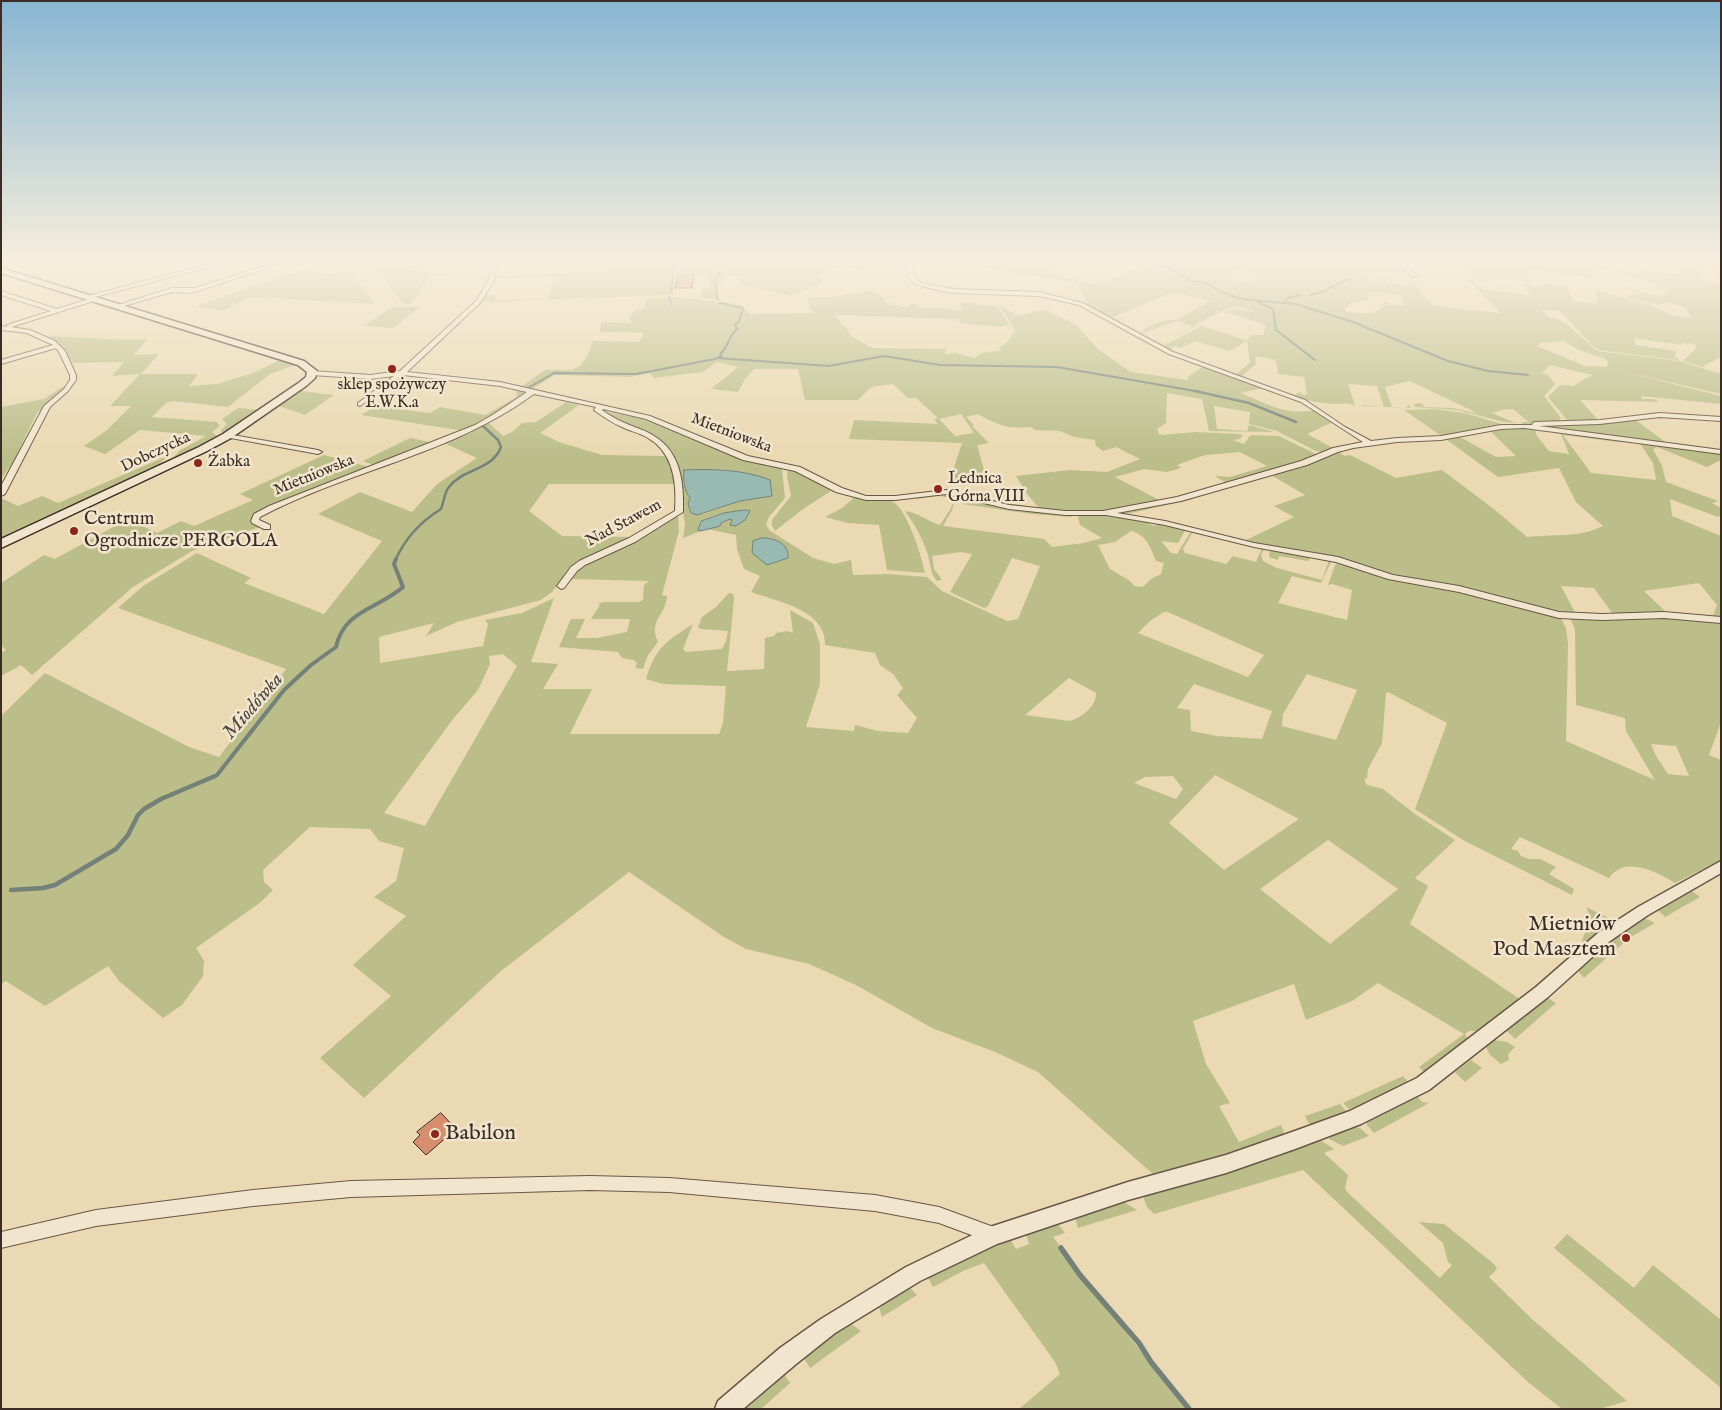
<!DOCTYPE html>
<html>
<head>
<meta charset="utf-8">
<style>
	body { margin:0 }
	#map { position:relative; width:1722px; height:1410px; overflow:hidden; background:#ead9b2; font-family:"IM FELL English",serif }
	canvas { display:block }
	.frame { position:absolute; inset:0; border:2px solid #3d2c25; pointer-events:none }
</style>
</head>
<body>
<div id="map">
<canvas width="1722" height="1410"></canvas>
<div class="frame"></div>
</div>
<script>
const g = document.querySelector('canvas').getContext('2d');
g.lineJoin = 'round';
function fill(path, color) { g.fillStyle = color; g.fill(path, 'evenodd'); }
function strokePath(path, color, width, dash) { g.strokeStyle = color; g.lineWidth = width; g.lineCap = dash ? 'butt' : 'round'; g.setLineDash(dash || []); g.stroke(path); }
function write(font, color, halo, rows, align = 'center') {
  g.font = font + ' "IM FELL English",serif'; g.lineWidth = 5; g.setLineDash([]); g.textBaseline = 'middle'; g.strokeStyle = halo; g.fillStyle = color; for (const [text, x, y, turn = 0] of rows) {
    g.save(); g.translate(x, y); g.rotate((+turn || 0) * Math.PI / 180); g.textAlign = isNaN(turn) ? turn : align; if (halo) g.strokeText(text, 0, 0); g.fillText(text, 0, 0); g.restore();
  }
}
fill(new Path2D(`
	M415 259H432L434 266 408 270 446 274 447 276H430L411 304H403L373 264Z
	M650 259H869L871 268C863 272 853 267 844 267 834 268 825 271 817 277L823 278 822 283 791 296 740 284 741 276 724 275 717 290 719 300 700 298 702 289H711L707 274 676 275 673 295 481 302 486 295H497L494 300 548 299 555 277 495 278 497 276 607 271 609 263 649 261Z
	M953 259H1079L1045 272 1095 285 1140 267 1136 261 1130 259H1391L1401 266 1407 273 1371 271 1373 274 1367 277 1366 280 1383 282 1382 276H1385L1386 283 1409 286 1410 274C1418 281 1419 297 1432 304 1439 308 1488 311 1500 313L1467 279 1503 280 1474 281 1483 289 1531 295 1524 283 1508 281 1535 284H1531L1533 286 1542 287V284L1567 286 1573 301 1597 304 1596 290 1646 304 1672 315 1684 318 1691 317 1685 307 1668 302 1658 305 1626 297 1637 293 1623 286 1651 295 1662 296 1670 289 1611 269H1599L1598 278 1526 269 1530 282 1500 279 1495 276 1470 278 1468 276H1473L1472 272 1461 262H1438L1434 259H1601L1604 267 1637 273 1636 269 1678 274 1676 261 1666 259 1702 261 1704 266H1699L1701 280 1720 283 1714 266 1721 267V357L1703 366 1706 368 1683 361 1696 348 1695 344 1683 343 1682 345 1634 338 1636 345 1676 351 1675 358H1679L1678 360 1599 350 1593 346 1560 311 1542 310 1548 317 1555 318 1568 325 1597 351 1679 361 1721 374V394L1621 371 1721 396V404L1641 396 1642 399H1654L1659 402 1580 400 1599 421H1568L1548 397 1560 385 1573 386 1592 375 1550 365 1542 373 1548 375 1555 384 1544 396 1561 418 1558 421 1524 425 1521 422H1529L1513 409 1502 410 1492 413 1516 423 1504 422 1457 410 1415 407 1414 404 1421 403 1425 407 1453 408 1479 414 1410 381 1385 387 1392 407 1407 408V406H1410V408L1362 406 1363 405 1384 407 1377 386 1348 384 1355 406C1348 402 1344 404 1336 404 1322 403 1306 401 1293 396L1300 392 1303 395 1307 394 1304 377 1278 374 1276 360 1255 356 1256 364 1242 376 1245 378H1244L1221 370 1222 368 1236 374 1250 363 1247 341 1230 351 1195 341 1181 348 1174 346 1169 351 1161 347 1202 326 1246 340 1252 335H1263L1266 326 1261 323 1226 312 1234 309 1253 312 1254 311 1238 306 1224 310 1160 344 1148 339 1159 344 1194 327 1177 321 1142 333 1146 336H1144L1115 320 1142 310 1117 320 1141 333C1147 325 1167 318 1177 320L1210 301 1173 292 1111 318 1092 307 1059 297 1088 304 1077 283 950 262ZM1236 270 1261 274 1251 284C1241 282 1235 281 1229 273ZM1370 292 1400 295 1405 305H1390L1386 302H1381L1384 305C1376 317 1358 313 1345 311V308L1351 303 1368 300ZM1563 341 1579 350 1606 359 1608 363 1607 367 1585 366 1537 346 1540 343Z
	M307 268 328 274 349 270 375 304 250 297 223 311 196 306Z
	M870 291 885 298V302L906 308 913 303 919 304 916 307 962 310 959 302 997 306 1009 324 1002 327 960 323 958 319 834 315 847 329 851 336 872 348 947 349 944 354 956 353 975 358 981 353 1002 350 999 348 1008 341 1015 330 999 305 1019 316 1044 309 1075 324 1099 350 1131 372 1188 380V377L1202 367 1172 356 1174 355 1264 388 1240 393C1268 403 1283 416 1314 410L1333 422 1307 434 1335 449 1323 452 1316 451 1277 431 1249 424 1250 412 1214 406 1217 429 1247 431 1249 425 1274 432 1209 431 1202 399 1167 393 1166 423 1157 429 1159 434 1162 435 1196 432 1238 434 1243 435 1240 439 1233 440 1244 444 1251 435 1279 436 1314 453 1315 457 1230 483H1226L1215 476 1230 477 1267 466 1240 452 1205 455 1177 465 1181 468 1167 472 1144 469 1115 477 1159 500 1102 511C1113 521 1131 516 1145 521 1149 523 1150 525 1155 526L1158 523 1186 529 1178 543 1161 541 1171 553 1177 554 1190 533 1196 532 1192 533 1183 549 1185 553 1226 564 1233 556 1256 562 1262 548 1264 549 1261 555 1263 561 1277 568 1322 580 1329 560 1311 557 1308 561 1279 556 1278 560 1269 557 1270 550 1329 560 1331 562 1321 583 1292 576 1278 603 1347 620 1352 590 1332 584 1328 585 1335 565 1339 562 1376 574 1478 595 1561 618 1566 628 1568 644 1566 741 1655 780 1626 731 1625 718 1576 705 1575 629 1570 618 1649 617 1721 622V722L1709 755 1721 760V860L1675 883C1657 872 1625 855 1609 878L1520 837 1511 849 1518 851 1521 856 1529 859H1540L1556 867 1549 874 1574 889 1572 895 1463 840 1415 809 1447 723 1388 692 1386 693 1382 743 1368 769 1367 778 1364 780 1367 785 1383 789 1415 814 1455 840 1415 878 1428 886 1410 924 1521 1000 1481 1031H1469L1465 1034 1467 1038 1464 1044 1425 1073 1419 1067 1464 1034 1378 983 1352 1001 1306 1020 1294 984 1193 1021 1206 1064 1230 1103 1219 1106 1239 1142 1281 1125 1284 1132 1282 1136 1155 1176 1038 1072 995 1052 932 1028 856 985 809 964 746 949 724 937 629 872 501 971 364 1098 320 1058 391 996 353 965 406 916 374 897 396 881 404 848 379 841 370 829 310 827 263 870 264 882 273 890 261 902 196 948 204 961 203 976 182 1005 163 1018 119 981 108 966 45 1006 6 981 1 984V716L45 673 189 747 219 757 286 669 118 608 143 586 197 553 251 578 244 583 324 614 382 541 318 514 360 492 412 512 437 484 477 458 444 443 488 422 503 436 512 432 522 423 536 422 566 402 579 405 540 433 559 442 602 455 665 456 678 484H549L529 511 562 536 630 537 590 557 578 560 552 592 541 600 457 622 426 636 434 623 379 637 380 663 483 646 488 624 485 620 522 613 554 598 531 662 558 664 543 689H592L570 734H719L723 723 726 686 663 684 646 679C656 646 666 642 693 624L683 649 686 652 722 649 726 641 728 631 701 629 698 627 702 617 716 607 729 593 733 594 734 599 727 671 764 669 765 638 774 636 776 633 787 631 793 633 790 610 813 623 820 644V684L806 727 854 731 855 725 878 731 908 733 917 718 897 695 903 688 893 674 880 665 875 653 825 645C827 610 776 601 751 592L760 576 744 569 737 549 736 535 707 529 720 526 721 523 750 511C734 509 715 515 700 521L698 530 701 531 683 538 685 525 683 512V487L673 453 663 442 653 435 627 425 600 411 634 417 664 426 735 457 782 469 785 498 769 517 766 524 769 530 813 558 834 564 851 560 853 575 888 574 927 577 942 591 1007 621 1018 619 1040 566 1012 558 988 606 984 608 950 592 972 554 961 552 932 556 934 569 942 580 937 581C930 573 931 565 928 555 923 539 915 525 905 511 920 513 926 521 940 525L950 510 955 498 937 496 917 499 916 496 945 494 959 496 957 504 954 503 952 510 943 526 1044 539 1052 547 1084 543 1102 538 1080 525 1077 512C1035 510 990 506 950 491L995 501 1039 508 1027 494 1016 476 1070 470 1107 472 1140 459 1116 447 1103 451 1096 446 1095 440 1074 437 1060 431 1035 430 1031 427C1008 429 997 425 978 414L966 417 974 425 972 426 989 443 977 445 986 477 949 483 962 443 849 439 854 420 938 424 934 419 938 418 916 398H908L893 384 871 387 858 400H805L798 369H754L745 379 738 392 711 389 738 367 717 362 703 372 654 378 650 373 631 377 555 375 532 389 522 386 545 370H572L581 365 588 355 593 341 639 342 643 336V333L600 332 601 322 632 323 629 316 636 310 643 309 648 298 676 297 728 303 742 306 751 314 814 313 810 308 807 297H834ZM961 414 974 433 955 436 939 419ZM706 469 730 470 758 476 772 496 740 501 703 514 691 513 688 504 690 498 687 495 686 487ZM1131 531C1147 535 1150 547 1156 561L1164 563 1161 574 1151 579 1143 587 1134 586 1130 581 1110 569 1098 545 1115 542ZM1164 612H1168L1264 655 1248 677 1138 633 1150 621ZM503 654 517 666 425 826 384 813 453 719 478 690 490 664 489 656ZM1307 674 1357 690 1336 740 1282 726 1283 714ZM1069 678 1096 693C1096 707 1082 717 1070 721L1025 715ZM1194 684 1272 711 1262 739 1217 736 1191 731 1190 710 1177 708ZM1651 744 1676 746 1689 776 1668 774 1656 756ZM1215 775 1299 819 1224 870 1169 823ZM1173 776 1183 789 1176 799 1134 783 1145 777ZM1328 840 1398 889 1330 944 1260 889Z
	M392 307H420L393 328 364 326Z
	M49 336 129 340 148 339 133 355 159 354 141 374H198L189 386 217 384 253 373 282 359 295 365 270 374 228 407 173 401 166 403 152 417 217 422 220 426 212 432 218 437 176 458H173L179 451 206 436 140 430 105 454 84 446 107 430 131 406H110L140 374 112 376 124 362 73 363 59 343Z
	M65 385 61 392 37 413 13 462 1 479V407L44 399Z
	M516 390 530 392 526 396 465 431 361 415 376 406 430 413 440 407 485 415 517 397Z
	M301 391 334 395 305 415 279 406Z
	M238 408 260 410 226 433 220 431 227 424 222 419Z
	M1435 409 1465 413 1505 425 1440 436 1435 435H1440L1404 410Z
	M1633 418 1668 444 1540 428 1538 425Z
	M1524 428 1535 429 1537 436 1549 451 1569 454 1561 434 1555 433 1556 432 1628 441 1618 442 1563 435 1591 473 1656 480 1653 463 1639 442 1721 453V460L1707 467 1657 447 1653 449 1662 466 1666 482 1718 501 1712 503 1721 508V515L1718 517 1670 499 1672 516 1721 536V619L1694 615 1713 616 1717 605 1699 583 1644 591 1667 613 1639 615 1586 614 1583 611 1590 614 1612 613 1594 588 1561 586 1576 614 1572 615 1111 513 1192 497 1194 499 1122 515 1173 523 1246 540 1294 517 1274 506 1305 495 1271 475 1227 488 1225 487 1341 450 1361 447 1338 452 1345 456 1350 455 1396 478 1442 470 1495 510 1527 537C1552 534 1580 538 1603 526L1576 502 1559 468 1498 477 1447 440 1480 432 1482 433 1460 437 1496 457 1516 456 1490 431 1486 432 1497 429Z
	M410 438 436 443 374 465 363 461Z
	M324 455 369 467 253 515 250 522 260 527 192 551 133 587 32 675 21 665 1 676V653L6 650 1 645V583L44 555 55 559 128 519 157 533 181 521 194 526 253 500 240 494Z
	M167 456 158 466 1 539V498L18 506 42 496 58 503Z
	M788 469 797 471 834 489 803 509 775 531 772 525V520L791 496 787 476Z
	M855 497C870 503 876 497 889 500 906 503 922 558 925 573L887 570 879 525 848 523 825 517 842 508Z
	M968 498 1010 510 1072 515V517L1032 514 962 504Z
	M678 516 679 531 662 595 667 596C666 616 648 619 658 642L648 655 643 669 635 668 637 663 633 660 622 658 618 652 559 647 571 619H585L576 638H597L627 632 630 619H591L600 605 598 604 603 602H639L643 600 644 585 649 581 568 579 582 565Z
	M1692 891 1700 897 1665 917 1658 910Z
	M1586 907 1613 920 1583 945 1582 940 1591 918Z
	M1644 918 1655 923 1629 938 1584 978 1579 972V969L1620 935Z
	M1546 997 1556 1003 1515 1039 1507 1031Z
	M1494 1040 1507 1042 1515 1047 1508 1054 1509 1060 1501 1064 1490 1055 1486 1047Z
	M1471 1060 1482 1068 1465 1082 1455 1072Z
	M1403 1076 1408 1082 1350 1110 1343 1103Z
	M1416 1095 1422 1102 1429 1103 1374 1133 1367 1125V1120Z
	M1340 1104 1346 1111 1310 1126 1305 1116Z
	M1351 1127 1360 1128 1369 1136 1343 1146 1329 1139 1330 1135Z
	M1320 1140 1334 1149 1324 1153 1348 1175 1345 1188 1347 1192 1440 1278 1452 1265 1448 1262 1443 1243 1419 1222 1444 1224 1494 1264 1497 1269 1489 1277 1532 1319 1627 1401 1600 1409H1562L1529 1383 1303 1170 1154 1214 1147 1207 1143 1196Z
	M1124 1202 1137 1210 1078 1228 1075 1217Z
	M1057 1223 1065 1233 1053 1237 1185 1409H1019L1060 1374 1055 1362 984 1263 963 1271 933 1287 927 1276 1010 1239 1016 1249 1029 1244 1026 1234Z
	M1567 1234 1634 1288 1653 1265 1721 1320V1388L1554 1248Z
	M908 1286 917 1295 882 1317 878 1304Z
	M850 1323 861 1331 810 1368 803 1357Z
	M783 1373 790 1383 761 1409H741Z`), '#bbbe89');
const water = new Path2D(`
	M684 470C714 469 742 469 770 480L772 496 740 501 697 515 691 513 688 504 690 498C684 491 683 479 684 470Z
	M745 510 750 511 745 520 736 526 730 525 732 520 730 519 721 523 720 526 701 531 698 530 701 521 724 513Z
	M762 538C775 538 789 543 788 558L767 565 752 553 753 541Z`);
fill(water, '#98bab0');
strokePath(water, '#748178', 1);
strokePath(new Path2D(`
	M1144 259 1147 263 1164 266 1192 281 1209 284 1221 292 1241 299 1295 304 1353 322 1448 361 1488 371 1528 375
	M671 292 674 261 672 259
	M1310 295 1320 293 1348 279
	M669 297 671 304
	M718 300 715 283 721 266 719 263 721 259
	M1258 302 1273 309 1276 330 1315 360
	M1285 302 1288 298 1300 295
	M717 358 829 366 884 356 940 365 1057 367 1201 392
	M528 388 554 373 636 374 715 359 722 356 720 354C729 347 728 336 737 329L735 325 739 321 743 308 720 303`), '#748178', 2);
strokePath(new Path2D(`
	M1195 391 1249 403 1296 422
	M395 561C405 538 420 522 441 509 444 502 444 493 449 487 463 468 492 471 501 447L498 440 483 426`), '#748178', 2.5);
strokePath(new Path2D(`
	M213 777 217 775 284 690 311 665 336 647C344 610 378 609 403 587L394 564 396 559`), '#748178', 4);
strokePath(new Path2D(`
	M11 890 43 888 55 885 116 849 128 835 138 815 144 809 161 799 215 776`), '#748178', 4.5);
strokePath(new Path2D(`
	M1061 1248 1080 1275 1139 1343 1151 1362 1189 1409`), '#748178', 5.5);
const building = new Path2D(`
	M694 275 692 288H675L678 276Z
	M441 1113 456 1129 426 1155 413 1142 420 1135 417 1132Z`);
fill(building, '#d68e6e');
strokePath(building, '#3d2c25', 1);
const minor = new Path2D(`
	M229 259H240L95 297 98 299 97 300 11 327 30 330 55 341 65 351 76 375V380L68 391 50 407 5 494 1 496V486L44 406 64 389 70 380V375L59 352 56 348 1 364V360L53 345 27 333 1 330V326L7 327V325L51 311 1 295V291L57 309 92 298H88V296Z
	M285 259H294L198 291 188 293 172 292 120 307 115 306 172 288H195Z
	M330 259H353L351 261Z
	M492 259H497L495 279 481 302 407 372 500 382 650 416 748 456 800 467 842 488 866 496H895L946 490 1009 505 1065 511H1103L1177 497 1301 461 1333 448 1363 442 1301 402 1169 354 1079 305 1039 296 953 293 932 289 915 284 908 276 906 259H912L914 276 919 282 935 286 953 289 1039 292 1083 303 1173 352 1305 400 1345 427 1371 441 1397 438 1441 436 1501 425H1532L1533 423 1535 422 1600 420 1660 413 1721 417V421L1660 417 1600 424 1539 426 1721 450V454L1524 428 1501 429 1441 440 1397 442 1353 448 1338 452 1307 465 1181 501 1117 513 1165 521 1254 543 1338 557 1393 575 1459 586 1559 612 1602 614 1664 612 1721 617V623L1664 618 1602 620 1559 618 1459 592 1388 579 1336 562 1254 547 1165 525 1106 515H1065L1009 509 946 494 895 500H866L836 492 795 471 743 460 646 419 603 409 602 410C609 415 617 420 625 423 635 428 646 430 654 436 681 452 684 483 683 512L635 542 585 565 577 571 564 588 561 589 557 586 571 567 579 561 629 538 675 511C677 484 674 453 648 438 640 433 630 431 622 427 612 423 604 417 595 411L594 410 596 407 534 394C453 454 349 470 260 517L259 520 270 525V529H264L252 523 251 521 254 514 269 506 475 425 494 414 527 392 500 386 403 375 360 406 358 405V403L394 376 370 379 312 375 309 373 312 371 370 375 400 371 477 300 489 279Z
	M1391 259H1397L1419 276 1414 277Z
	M1687 259 1721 261V265L1689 261Z
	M227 434 318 450 322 452 318 454 225 437V435Z
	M590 1176 669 1178 875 1195 939 1207 999 1229 1001 1235 999 1241 993 1243 939 1223 875 1211 669 1192 590 1190 351 1197 253 1206 96 1226 1 1248V1232L96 1210 253 1190 351 1181Z`);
const tertiary = new Path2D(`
	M1721 861V873L1648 915 1610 941 1548 997 1429 1090 1361 1124 1295 1149 1226 1173 1128 1200 997 1244 920 1281 835 1333 796 1364 743 1409H715L718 1401 780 1348 821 1319 906 1267 987 1228 1128 1182 1226 1155 1295 1131 1350 1111 1417 1078 1536 987 1598 933 1638 907Z`);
const secondary = new Path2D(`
	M1 268 304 361 317 371 315 378 306 386 231 438 207 451 1 548V539L199 447 223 434 300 382 306 377 307 372 298 365 1 273Z`);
strokePath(minor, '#685748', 2);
strokePath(tertiary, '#685748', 3);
strokePath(secondary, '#3d2c25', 3);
fill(minor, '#f1e6cd');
fill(tertiary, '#f1e6cd');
fill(secondary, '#f1e6cd');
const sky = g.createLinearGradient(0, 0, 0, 457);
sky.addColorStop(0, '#88b6d2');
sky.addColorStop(0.57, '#f6eedc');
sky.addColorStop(1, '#f6eedc00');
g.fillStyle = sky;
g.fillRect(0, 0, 1722, 457);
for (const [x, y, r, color] of [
	[392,369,5,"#8f2418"],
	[198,463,5,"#8f2418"],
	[938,489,5,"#8f2418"],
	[74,531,5,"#8f2418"],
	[1626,938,5,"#8f2418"],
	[435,1134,5,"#8f2418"]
]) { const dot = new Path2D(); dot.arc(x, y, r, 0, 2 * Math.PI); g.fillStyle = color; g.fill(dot); strokePath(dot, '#f1e6cd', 2); }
write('16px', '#3d2c25', '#f1e6cd', [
	["sklep spożywczy",392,386,"center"],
	["E.W.K.a",392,404,"center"],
	["Żabka",208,463],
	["Lednica",948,480],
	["Górna VIII",948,498]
], 'left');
write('16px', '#3d2c25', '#f1e6cd', [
	["Mietniowska",731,434,21],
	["Dobczycka",156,453,-25],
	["Mietniowska",314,476,-22],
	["Nad Stawem",624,524,-28]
]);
write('19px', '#3d2c25', '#f1e6cd', [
	["Centrum",84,520],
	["Ogrodnicze PERGOLA",84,542]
], 'left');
write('italic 20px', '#4f4841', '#f1e6cd', [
	["Miodówka",254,707,-49]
]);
write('22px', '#3d2c25', '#f1e6cd', [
	["Mietniów",1616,925],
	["Pod Masztem",1616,950],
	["Babilon",445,1134,"left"]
], 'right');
</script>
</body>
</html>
